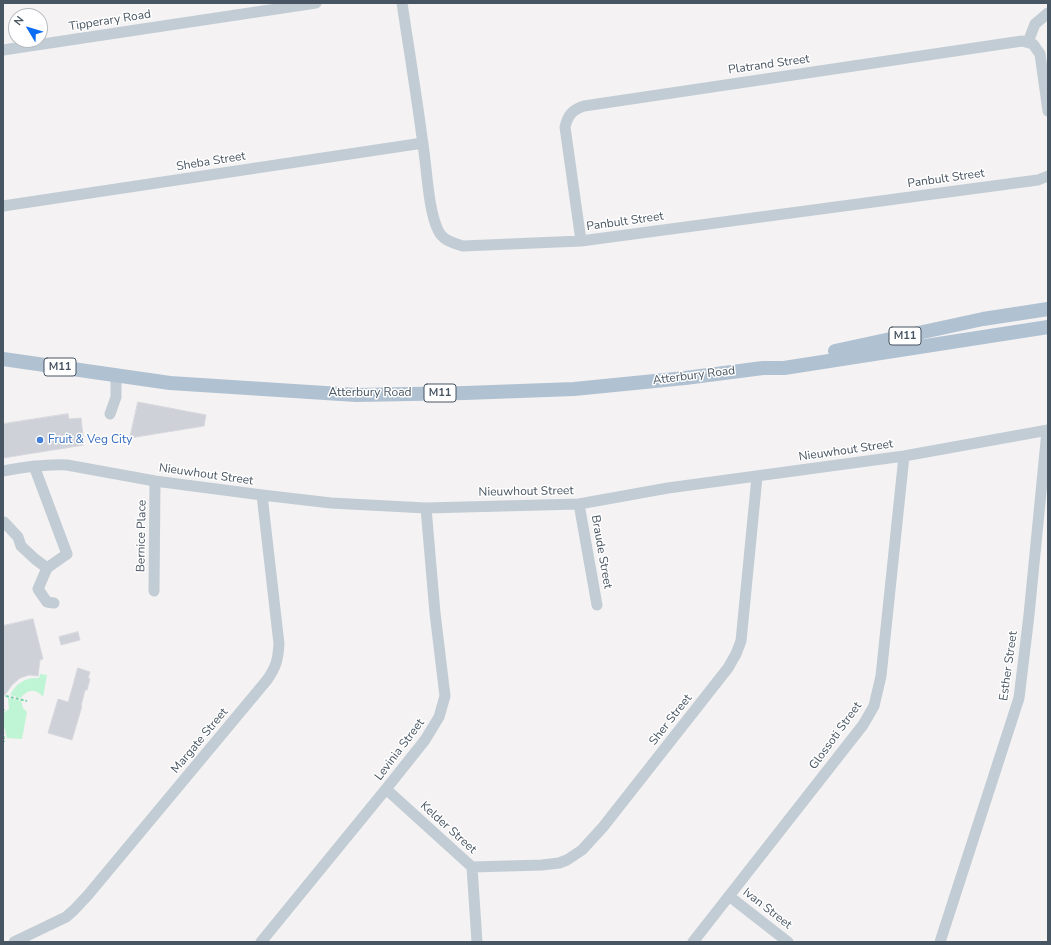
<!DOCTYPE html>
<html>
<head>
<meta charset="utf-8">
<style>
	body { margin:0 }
	#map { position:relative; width:1051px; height:945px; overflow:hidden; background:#f4f2f2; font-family:"Nunito Sans",sans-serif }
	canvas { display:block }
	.frame { position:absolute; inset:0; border:4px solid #485562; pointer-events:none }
	.north { position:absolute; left:8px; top:8px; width:40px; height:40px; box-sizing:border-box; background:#fff; border:1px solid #b6bbc0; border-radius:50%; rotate:308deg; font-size:11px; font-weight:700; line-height:16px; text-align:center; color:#485562 }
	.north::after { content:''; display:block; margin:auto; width:14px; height:18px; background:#0b6cf5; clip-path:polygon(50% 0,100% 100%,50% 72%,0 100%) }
</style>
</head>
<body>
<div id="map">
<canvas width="1051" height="945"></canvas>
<div class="frame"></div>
<div class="north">N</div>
</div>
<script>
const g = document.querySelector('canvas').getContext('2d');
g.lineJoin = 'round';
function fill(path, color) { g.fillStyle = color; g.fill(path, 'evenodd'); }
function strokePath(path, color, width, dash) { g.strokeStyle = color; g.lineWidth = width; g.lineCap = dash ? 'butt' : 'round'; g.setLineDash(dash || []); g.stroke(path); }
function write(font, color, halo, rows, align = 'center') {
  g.font = font + ' "Nunito Sans",sans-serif'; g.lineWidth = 3; g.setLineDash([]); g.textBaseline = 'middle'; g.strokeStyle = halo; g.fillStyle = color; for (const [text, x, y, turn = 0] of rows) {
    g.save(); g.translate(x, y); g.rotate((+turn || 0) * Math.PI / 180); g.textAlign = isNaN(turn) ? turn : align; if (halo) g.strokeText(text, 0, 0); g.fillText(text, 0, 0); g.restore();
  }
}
fill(new Path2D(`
	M40 674 47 675 43 697C36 688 27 689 21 698L10 695C16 683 26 677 39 678Z
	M8 698 21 701 23 708 27 712 22 739 7 738 3 722V713L9 709Z`), '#bff4d4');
const building = new Path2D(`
	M138 402 206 415 204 426 130 438Z
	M68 414 69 419 81 418 84 445 3 458V424Z
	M33 619 43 659 40 660 38 676 29 675 20 678 12 685 3 698V626Z
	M78 632 80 640 61 645 59 637Z
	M78 668 90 672 88 678 90 679 87 690H85L81 706H82L72 740 48 733 58 699 68 702Z`);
fill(building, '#ced1d8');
strokePath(building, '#d6d8de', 1);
strokePath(new Path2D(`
	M6 696 27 701
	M3 711 4 709
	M3 731 4 742`), '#73d5a7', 2, [3, 2]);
strokePath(new Path2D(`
	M402 3C409 50 417 98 423 145 427 169 428 209 438 230 442 240 453 243 463 246L581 241 1038 180 1048 176
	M1028 42 1035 24 1048 13
	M3 50 316 3
	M3 206 423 143
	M581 241 565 127C568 115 572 110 584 106L1022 41 1033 44 1040 54 1048 111
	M110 414 116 397V376
	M34 466 67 554 47 568 38 589 47 602 54 603
	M3 471C24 467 46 464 67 465L155 481 262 495 331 503 426 508 579 504 668 488 904 456 1048 430
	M579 504 597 605
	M4 522 18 537 21 546 35 559 47 568
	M154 591 155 481
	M386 789 472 867 477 942
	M472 867 542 865 559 863 567 860 582 850 603 827 728 668 736 654 741 641 757 477
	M729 896 788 942
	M14 942 66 917 74 910 88 895 267 680C276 667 278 660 279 644L262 495
	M261 942 386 789 425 740 439 717 445 696 435 613 426 508
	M693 942 863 725 874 706 881 676 904 456
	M940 942 1019 698 1029 615 1047 431`), '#c2ccd4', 11);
strokePath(new Path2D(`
	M835 351 983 319 1048 309
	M3 359 170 383 356 395 465 393 574 389 685 378 763 368H784L1048 327`), '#b0c1d2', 14);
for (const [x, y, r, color] of [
	[40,440,4,"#3f7fe0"]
]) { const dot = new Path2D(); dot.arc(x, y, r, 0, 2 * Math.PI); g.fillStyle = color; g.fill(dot); strokePath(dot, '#fff', 1.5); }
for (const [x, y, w] of [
	[905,336,32],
	[60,367,32],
	[440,393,32]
]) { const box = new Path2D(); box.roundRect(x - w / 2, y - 9, w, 18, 3); g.fillStyle = '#fff'; g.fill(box); strokePath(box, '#485562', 1); }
write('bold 11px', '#485562', null, [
	["M11",905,336],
	["M11",60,367],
	["M11",440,393]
]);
write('12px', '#485562', '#fff', [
	["Tipperary Road",110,21,-9],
	["Platrand Street",769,65,-8],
	["Sheba Street",211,162,-9],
	["Panbult Street",946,179,-8],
	["Panbult Street",625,222,-8],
	["Atterbury Road",694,376,-7],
	["Atterbury Road",370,393],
	["Nieuwhout Street",846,451,-8],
	["Nieuwhout Street",206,475,8],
	["Nieuwhout Street",526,492,-1],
	["Bernice Place",142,536,-89],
	["Braude Street",601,552,80],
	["Esther Street",1009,666,-82],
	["Sher Street",671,720,-52],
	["Glossoti Street",836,736,-54],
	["Margate Street",200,741,-50],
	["Levinia Street",400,750,-53],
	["Kelder Street",448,828,42],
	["Ivan Street",767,909,38]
]);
write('12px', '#366cbe', '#fff', [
	["Fruit & Veg City",48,440]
], 'left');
</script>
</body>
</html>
